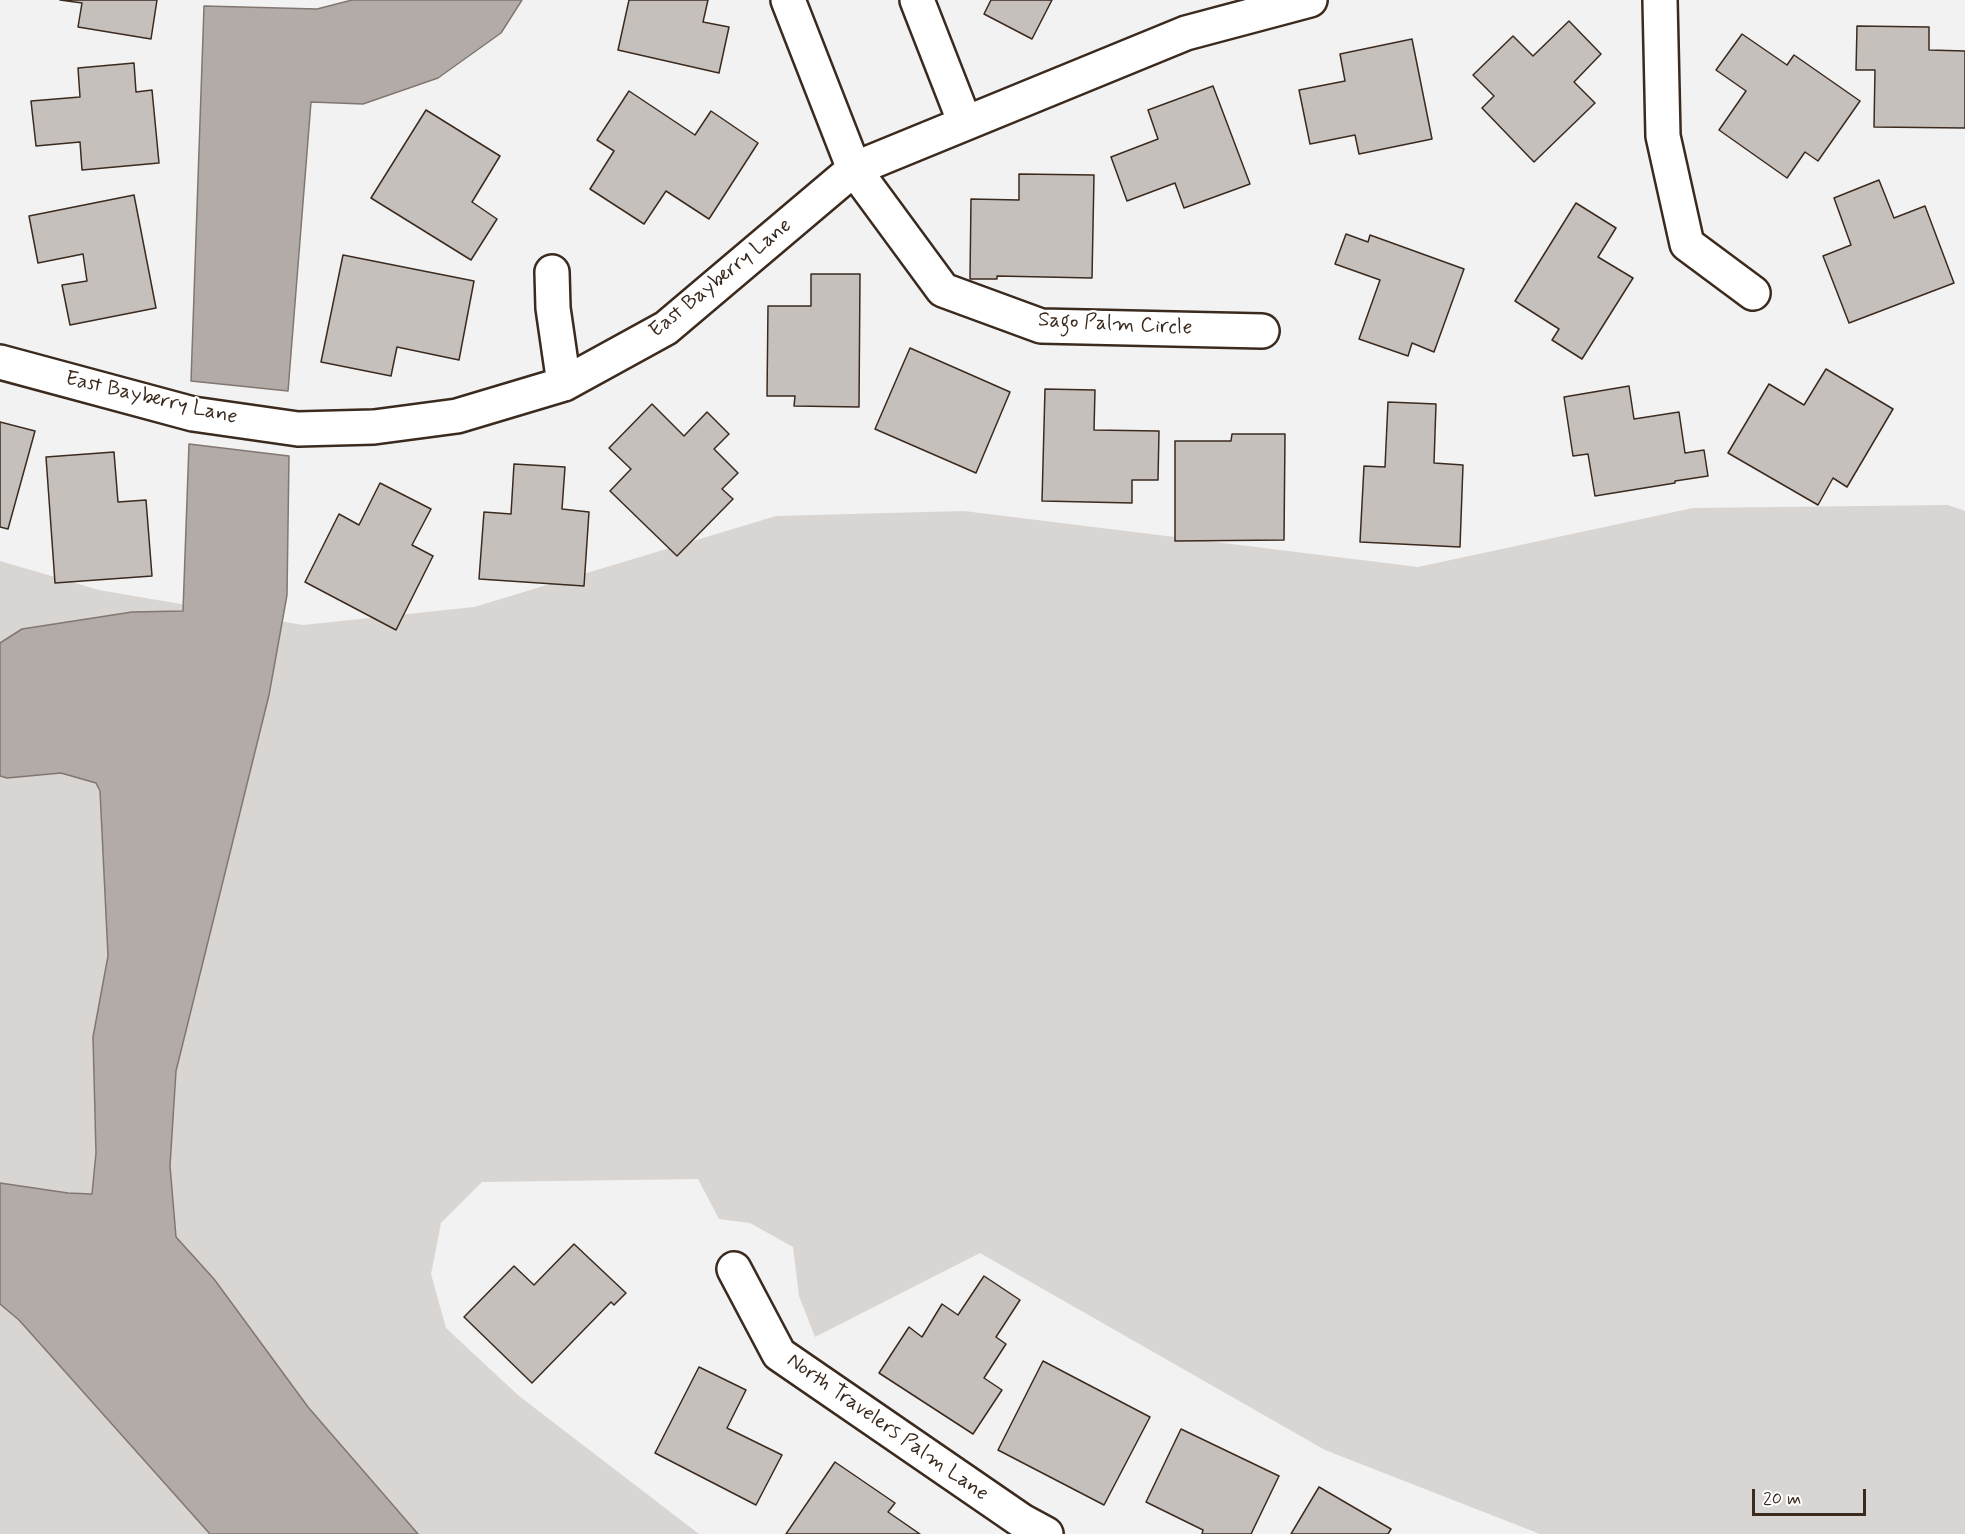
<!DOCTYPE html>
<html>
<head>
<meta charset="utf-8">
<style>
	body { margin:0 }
	#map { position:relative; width:1965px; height:1534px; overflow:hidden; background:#f3f2f2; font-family:Mynerve,sans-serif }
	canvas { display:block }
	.scale { position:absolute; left:1752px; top:1489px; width:114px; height:27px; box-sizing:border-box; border:3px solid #3b2a1e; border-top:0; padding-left:8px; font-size:18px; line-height:21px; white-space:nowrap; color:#3b2a1e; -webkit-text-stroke:4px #fff; paint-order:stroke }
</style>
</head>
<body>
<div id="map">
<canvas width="1965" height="1534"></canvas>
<div class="scale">20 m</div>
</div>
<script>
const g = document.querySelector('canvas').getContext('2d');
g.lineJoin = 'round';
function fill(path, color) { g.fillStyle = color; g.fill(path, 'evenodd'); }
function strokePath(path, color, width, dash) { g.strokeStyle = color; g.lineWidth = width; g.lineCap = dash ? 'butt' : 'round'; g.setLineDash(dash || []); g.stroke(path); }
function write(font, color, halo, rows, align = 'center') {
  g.font = font + ' Mynerve,sans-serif'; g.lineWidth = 4.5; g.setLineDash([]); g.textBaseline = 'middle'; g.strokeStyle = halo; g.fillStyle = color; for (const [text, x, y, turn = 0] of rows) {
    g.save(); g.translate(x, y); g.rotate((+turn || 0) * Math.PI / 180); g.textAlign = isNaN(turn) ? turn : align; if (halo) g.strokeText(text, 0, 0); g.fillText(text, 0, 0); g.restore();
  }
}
fill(new Path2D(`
	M1948 505 1965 511V1534H1540L1325 1450 980 1253 815 1337 799 1296 793 1247 750 1223 719 1219 698 1179 482 1182 441 1223 431 1274 446 1328 519 1396 699 1534H0V561L99 590 303 625 474 607 776 516 964 511 1418 567 1693 508Z`), '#d8d5d2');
const water = new Path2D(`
	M352 0H522L501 33 438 78 363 104 311 102 288 391 191 381 204 6 317 9Z
	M189 444 289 456 287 595 269 695 176 1071 170 1166 176 1237 214 1279 308 1407 418 1534H210L19 1320 0 1304V1183L68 1193 92 1194 96 1153 93 1037 108 956 100 791 96 783 61 773 7 778 0 776V643L22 629 132 612 183 611Z`);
fill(water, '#b2aba7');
strokePath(water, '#827770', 1.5);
const building = new Path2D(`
	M60 0H157L151 39 78 27 82 3Z
	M629 0H708L703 22 729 27 719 73 618 50Z
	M991 0H1052L1032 39 984 14Z
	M1569 21 1601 54 1574 82 1595 103 1534 162 1482 108 1494 96 1473 75 1513 36 1533 56Z
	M1857 26 1929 27V50L1965 51V128L1874 127 1875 70H1856Z
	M1742 34 1787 65 1794 55 1860 101 1818 161 1805 152 1787 178 1719 130 1746 91 1716 70Z
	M1412 39 1432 139 1359 154 1355 135 1310 144 1299 90 1345 81 1340 54Z
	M134 63 136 92 152 90 159 163 82 170 80 142 36 146 31 101 80 97 78 68Z
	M1213 86 1250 184 1184 208 1175 183 1127 201 1111 157 1158 139 1148 110Z
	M629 91 695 135 711 111 758 143 709 219 666 191 644 224 590 189 614 151 597 140Z
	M426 110 500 156 472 202 497 219 471 260 371 198Z
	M1019 174 1094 175 1092 278 997 276V279H970L971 199 1019 200Z
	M1879 180 1894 218 1925 206 1954 283 1849 323 1823 256 1851 245 1834 198Z
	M134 195 156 308 70 325 62 285 87 281 83 254 38 263 29 216Z
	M1576 203 1616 228 1598 257 1633 278 1582 359 1552 340 1559 329 1515 301Z
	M1346 234 1368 242 1370 235 1464 269 1434 352 1412 343 1408 356 1359 339 1380 280 1335 264Z
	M343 255 474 281 459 360 397 347 391 376 321 362Z
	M811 274H860L859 407 794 406 795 396H767L768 306H811Z
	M910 348 1010 392 976 473 875 429Z
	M1826 369 1893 409 1847 487 1833 478 1818 505 1728 453 1769 384 1804 405Z
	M1629 386 1634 419 1679 412 1685 453 1704 450 1708 476 1675 481V483L1595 496 1588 454 1573 456 1564 397Z
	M1045 389 1095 390 1094 430 1159 431 1158 480H1132V503L1042 501Z
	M1388 402 1436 404 1434 463 1463 465 1460 547 1360 542 1364 466 1385 467Z
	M652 404 684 436 707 412 729 434 714 449 738 473 722 489 733 499 677 556 610 491 631 469 609 448Z
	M0 422 35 431 8 529 0 527Z
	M1232 434H1285L1284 540 1175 541V441H1231Z
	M114 452 118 502 146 500 152 576 55 583 46 457Z
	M514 464 565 467 562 509 589 512 584 586 479 579 484 512 511 514Z
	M380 483 431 509 412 545 433 556 396 630 305 582 339 514 359 525Z
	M574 1244 626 1293 614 1305 611 1302 532 1383 464 1317 514 1266 534 1285Z
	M984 1276 1020 1300 996 1337 1006 1344 984 1378 1002 1390 973 1434 879 1373 909 1327 922 1337 942 1304 958 1315Z
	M1043 1361 1150 1417 1104 1505 998 1450Z
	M699 1367 746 1390 727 1428 782 1455 756 1505 655 1453Z
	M1181 1429 1279 1476 1251 1534H1202L1203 1530 1146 1502Z
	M835 1462 895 1503 888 1512 920 1534H786Z
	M1319 1487 1391 1529 1388 1534H1291Z`);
fill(building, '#c6c0bd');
strokePath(building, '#3b2a1e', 1.5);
const minor = new Path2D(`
	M788 0 854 169 943 290 1041 326 1262 331
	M917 0 965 123
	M1660 0 1663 136 1687 244 1753 293
	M552 272 553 308 564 384
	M0 362 193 414 298 429 374 427 457 416 564 384 666 328 854 169 1186 33 1310 0
	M734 1269 779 1354 1022 1521 1046 1534`);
strokePath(minor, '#3b2a1e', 38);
strokePath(minor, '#fff', 33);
write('21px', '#3b2a1e', '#fff', [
	["East Bayberry Lane",721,279,-39],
	["Sago Palm Circle",1115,325,3],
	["East Bayberry Lane",151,399,13],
	["North Travelers Palm Lane",887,1428,35]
]);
</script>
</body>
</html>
